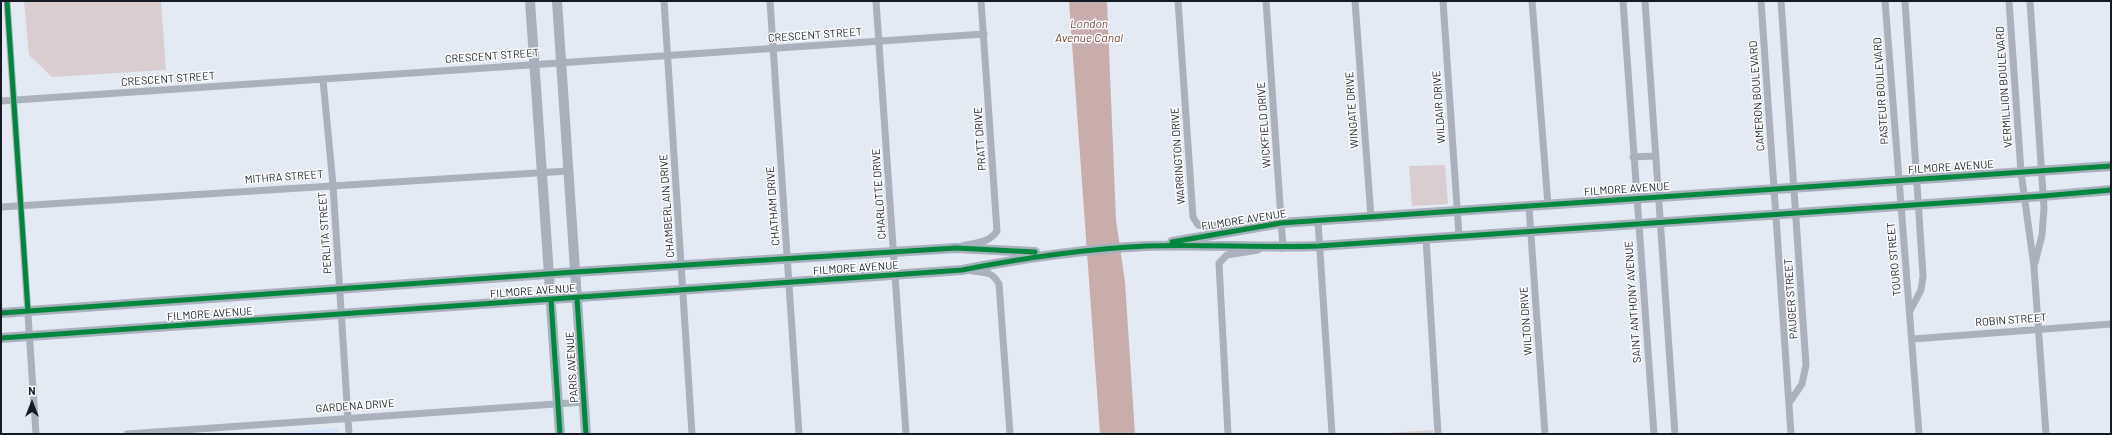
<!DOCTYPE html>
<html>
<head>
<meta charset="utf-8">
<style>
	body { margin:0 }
	#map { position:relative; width:2112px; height:435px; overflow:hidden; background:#e4eaf4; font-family:Barlow,sans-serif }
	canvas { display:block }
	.frame { position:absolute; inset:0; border:2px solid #131a23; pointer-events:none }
	.north { position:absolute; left:12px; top:383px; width:40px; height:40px; -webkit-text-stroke:3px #fff; paint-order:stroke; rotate:0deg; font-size:11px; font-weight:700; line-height:16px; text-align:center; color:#131a23 }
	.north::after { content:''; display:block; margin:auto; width:14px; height:18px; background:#131a23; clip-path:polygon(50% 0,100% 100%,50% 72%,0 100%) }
</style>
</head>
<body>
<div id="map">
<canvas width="2112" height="435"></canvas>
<div class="frame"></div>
<div class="north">N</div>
</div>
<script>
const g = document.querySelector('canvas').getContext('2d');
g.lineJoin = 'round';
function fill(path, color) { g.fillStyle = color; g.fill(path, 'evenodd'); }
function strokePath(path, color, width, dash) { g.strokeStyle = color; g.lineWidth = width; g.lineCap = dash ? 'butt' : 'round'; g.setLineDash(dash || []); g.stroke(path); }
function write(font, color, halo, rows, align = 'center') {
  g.font = font + ' Barlow,sans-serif'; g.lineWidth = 3; g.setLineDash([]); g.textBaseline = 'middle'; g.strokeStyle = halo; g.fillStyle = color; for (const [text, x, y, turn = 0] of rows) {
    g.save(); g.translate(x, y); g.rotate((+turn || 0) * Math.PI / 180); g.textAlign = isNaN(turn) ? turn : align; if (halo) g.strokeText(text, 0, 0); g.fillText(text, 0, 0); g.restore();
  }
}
fill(new Path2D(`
	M338 428 339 434H255Z`), '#d4e3fa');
fill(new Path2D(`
	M24 1H161L166 70 52 77 29 55Z
	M1445 165 1448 204 1412 206 1409 166Z
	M1433 430V434H1370Z`), '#dacdcf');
fill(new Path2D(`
	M1069 1H1107L1116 220 1125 282 1135 434H1100Z`), '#c9adaa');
strokePath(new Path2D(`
	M7 1 36 434
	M664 1 692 434
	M770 1 799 434
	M876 1 906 434
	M1178 1 1193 217 1198 225 1205 226 1253 224
	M1266 1 1283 248H1281
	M1355 1 1371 217
	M1443 1 1459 236
	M1532 1 1548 205
	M1623 1 1654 434
	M1645 1 1675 434
	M1761 1 1791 434
	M1781 1 1806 365 1802 384 1789 403
	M1885 1 1919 434
	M1905 1 1923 276 1921 290 1910 311
	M2009 1 2021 172 2034 267 2046 434
	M2030 1 2044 208 2042 235 2035 263
	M323 80 333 185 349 434
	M1 101 984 34
	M1633 157 1656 156
	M1 207 568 171
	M1529 207 1545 434
	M1318 221 1332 434
	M1426 238 1438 434
	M962 246C976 242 988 244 997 231L981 1
	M972 271C985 272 993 272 999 284L1010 434
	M1913 339 2111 324
	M127 434 584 402
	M1228 434 1219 263 1227 255 1258 250`), '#aab1bc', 7);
strokePath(new Path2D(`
	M530 1 560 434
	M557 1 586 434
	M1172 242 1281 223 2111 166
	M1 313 575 272 956 248 1035 252
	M1 338 962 270C1023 258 1084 249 1146 246 1204 244 1262 248 1319 246L2043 196 2111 190`), '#a8b0bd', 10);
strokePath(new Path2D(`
	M7 1 28 311
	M1172 242 1281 223 2111 166
	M577 298 586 434
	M551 300 560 434
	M1 313 575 272 956 248 1035 252
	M1 338 962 270C1023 258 1084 249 1146 246 1204 244 1262 248 1319 246L2043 196 2111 190`), '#00873e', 5);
write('11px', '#131a23', '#fff', [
	["CRESCENT STREET",815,35,-4],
	["CRESCENT STREET",492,56,-4],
	["CRESCENT STREET",168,79,-4],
	["VERMILLION BOULEVARD",2004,87,-94],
	["PASTEUR BOULEVARD",1881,91,-94],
	["CAMERON BOULEVARD",1757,96,-94],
	["WILDAIR DRIVE",1439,107,-94],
	["WINGATE DRIVE",1352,110,-94],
	["WICKFIELD DRIVE",1264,125,-94],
	["PRATT DRIVE",980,139,-94],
	["WARRINGTON DRIVE",1178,156,-94],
	["FILMORE AVENUE",1951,167,-4],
	["MITHRA STREET",284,177,-4],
	["FILMORE AVENUE",1627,189,-4],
	["CHARLOTTE DRIVE",879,194,-94],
	["CHAMBERLAIN DRIVE",667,206,-94],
	["CHATHAM DRIVE",773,206,-94],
	["FILMORE AVENUE",1244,220,-9],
	["PERLITA STREET",325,233,-94],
	["TOURO STREET",1894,259,-95],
	["FILMORE AVENUE",856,268,-4],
	["FILMORE AVENUE",533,291,-4],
	["PAUGER STREET",1791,299,-94],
	["SAINT ANTHONY AVENUE",1633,302,-94],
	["FILMORE AVENUE",210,314,-4],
	["ROBIN STREET",2011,320,-4],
	["WILTON DRIVE",1526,321,-94],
	["PARIS AVENUE",572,367,-94],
	["GARDENA DRIVE",355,406,-4]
]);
write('italic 12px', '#7f443a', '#fff', [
	["London",1089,24],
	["Avenue Canal",1089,38]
]);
</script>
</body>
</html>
